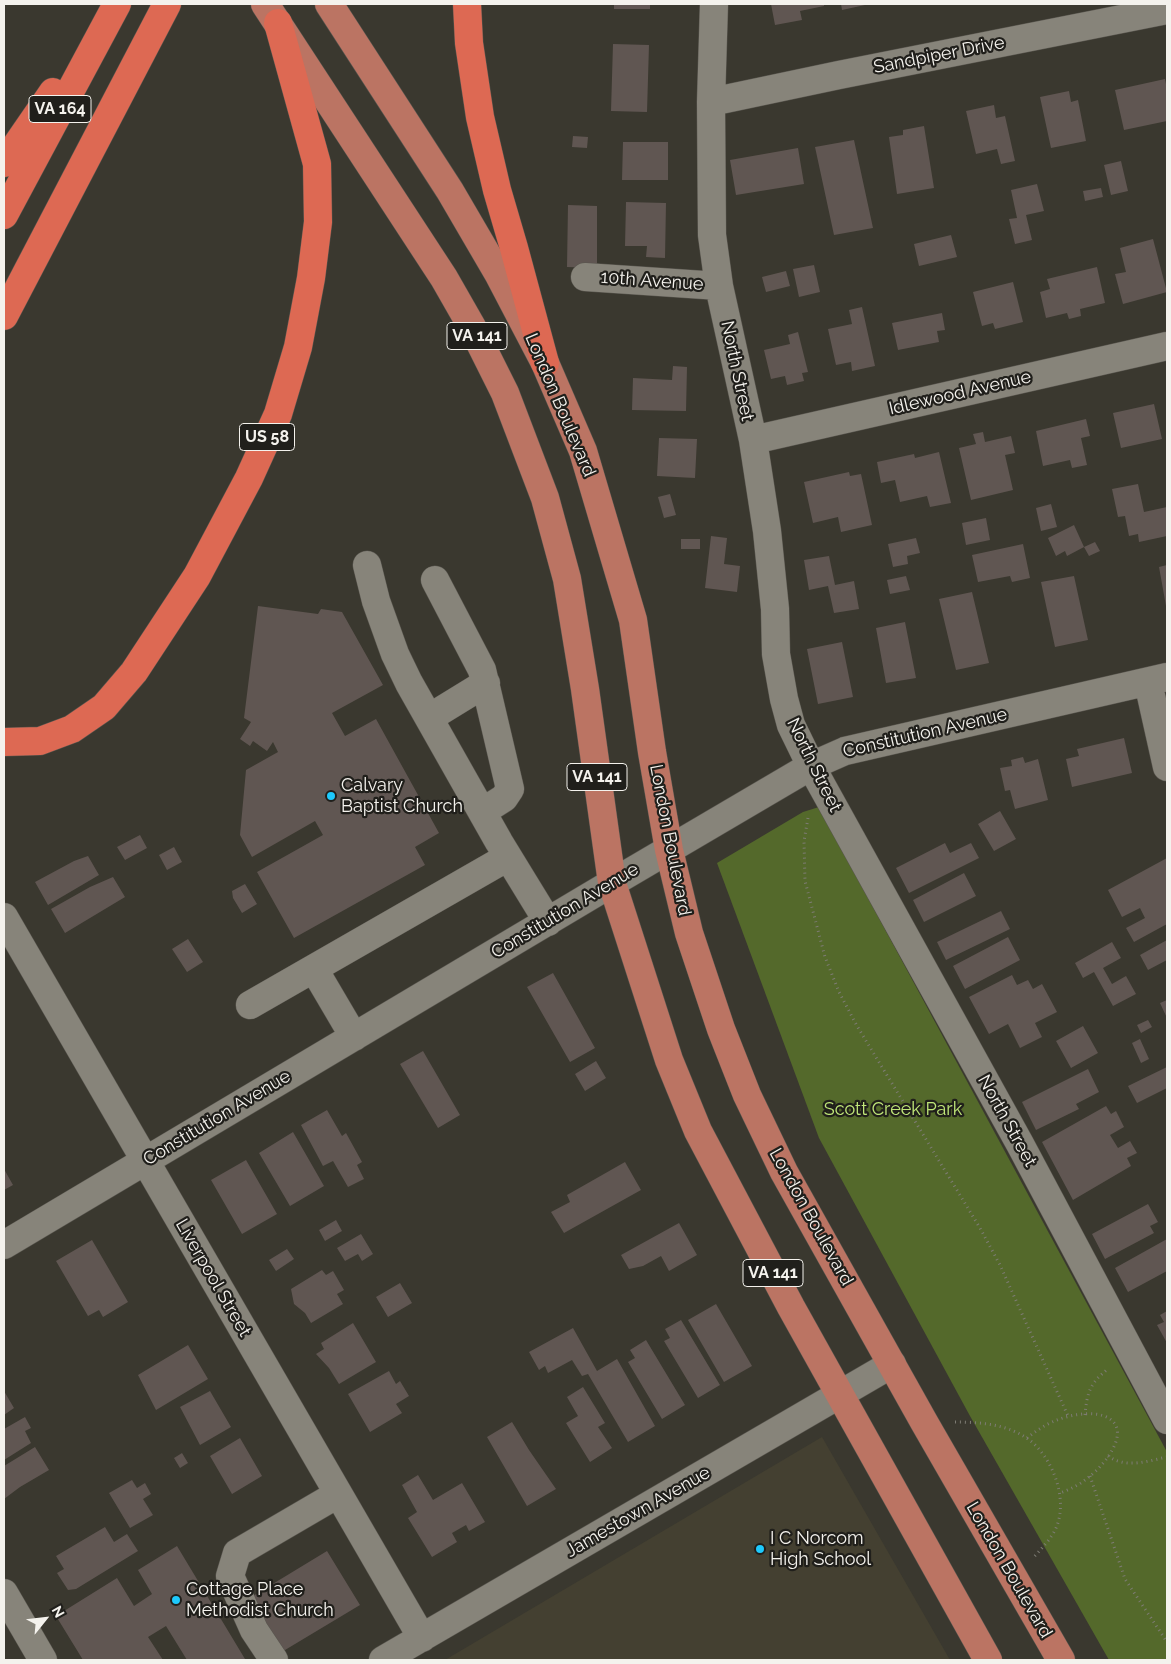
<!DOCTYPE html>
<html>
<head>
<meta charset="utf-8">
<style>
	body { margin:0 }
	#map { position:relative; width:1171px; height:1664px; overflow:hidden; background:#3a382f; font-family:Raleway,sans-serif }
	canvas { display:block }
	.frame { position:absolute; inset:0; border:5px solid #f4f2ed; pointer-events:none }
	.north { position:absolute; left:20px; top:1594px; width:50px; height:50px; -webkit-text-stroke:4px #201f1b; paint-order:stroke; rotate:61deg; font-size:14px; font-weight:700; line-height:20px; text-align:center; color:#f4f2ed }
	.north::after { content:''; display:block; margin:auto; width:18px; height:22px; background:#f4f2ed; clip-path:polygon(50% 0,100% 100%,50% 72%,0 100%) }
</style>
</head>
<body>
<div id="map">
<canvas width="1171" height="1664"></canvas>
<div class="frame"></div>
<div class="north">N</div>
</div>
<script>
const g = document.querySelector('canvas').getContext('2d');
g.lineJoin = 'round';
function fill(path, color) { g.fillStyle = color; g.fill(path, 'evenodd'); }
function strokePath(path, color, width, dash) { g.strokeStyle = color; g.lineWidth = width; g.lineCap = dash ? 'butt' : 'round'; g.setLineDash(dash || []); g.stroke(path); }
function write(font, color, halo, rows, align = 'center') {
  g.font = font + ' Raleway,sans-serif'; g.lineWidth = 4.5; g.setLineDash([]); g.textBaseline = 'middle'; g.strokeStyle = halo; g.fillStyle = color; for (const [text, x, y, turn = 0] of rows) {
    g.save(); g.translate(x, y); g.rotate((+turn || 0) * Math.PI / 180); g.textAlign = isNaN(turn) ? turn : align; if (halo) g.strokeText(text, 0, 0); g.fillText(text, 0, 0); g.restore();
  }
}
fill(new Path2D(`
	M822 1437 950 1660H445Z`), '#444031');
fill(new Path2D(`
	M819 807 1167 1452V1660H1109L970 1416 819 1138 717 863 803 812Z`), '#54692b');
fill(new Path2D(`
	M614 4H650V9H614Z
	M771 4H824V6L800 11 802 20 775 25Z
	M841 4H865V5L842 10Z
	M613 44 649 45 647 112 611 111Z
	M1165 79 1167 89V121L1124 130 1115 90Z
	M1069 91 1071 102 1078 100 1086 141 1051 148 1040 97Z
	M994 105 996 118 1005 116 1015 161 1001 164 997 149 976 154 966 111Z
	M924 126 934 188 897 194 889 137 903 135V130Z
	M573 136 588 137 587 148 572 147Z
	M854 140 873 228 834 235 815 147Z
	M623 142H668V180H622Z
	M798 148 804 184 736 195 730 160Z
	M1121 161 1128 191 1111 195 1104 165Z
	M1037 184 1044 211 1026 215 1032 240 1015 244 1009 219 1017 218 1011 190Z
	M1101 188 1103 197 1085 201 1083 191Z
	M626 202 666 203 665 258 646 257 647 246H625Z
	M568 205 597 206V268L567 267Z
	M951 235 957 257 919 266 914 244Z
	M1153 239 1167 292 1123 304 1115 274 1126 272 1120 248Z
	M814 265 820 292 799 297 793 269Z
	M1097 267 1105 303 1080 309 1081 316 1069 319 1067 313 1046 318 1040 292 1050 289 1047 279Z
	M786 271 790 286 766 292 762 277Z
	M1013 282 1023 322 995 329 993 323 982 326 973 292Z
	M862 307 875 366 852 371 851 362 836 365 828 329 852 324 849 310Z
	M942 313 945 330 937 331 939 342 898 350 892 323Z
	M798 332 808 372 802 373 804 381 787 385 785 376 771 379 764 350 790 344 788 335Z
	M673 366 687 367 686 411 632 410 633 378 672 380Z
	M1154 404 1162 439 1121 448 1113 413Z
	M1086 419 1090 436 1081 438 1087 465 1072 468 1070 460 1043 466 1036 431Z
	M983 432 985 442 1011 436 1015 453 1005 455 1013 490 971 500 959 448 976 444 973 434Z
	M659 438 697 439 695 478 657 476Z
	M939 452 951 503 930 507 927 496 900 502 895 480 881 483 877 462 914 454 915 458Z
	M849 472 850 476 861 474 872 525 841 532 838 517 813 523 804 482Z
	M1138 484 1144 512 1167 507V536L1139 542 1138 534 1129 536 1125 516 1118 517 1112 489Z
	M670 494 676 515 664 518 658 497Z
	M1051 504 1057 527 1041 531 1036 508Z
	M986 518 990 540 966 545 962 523Z
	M1074 525 1084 547 1067 556 1065 551 1056 556 1048 538Z
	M711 536 727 538 724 564 740 566 737 592 705 588Z
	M916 538 920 553 907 556 908 564 893 567 888 544Z
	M681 539H700V549H681Z
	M1095 542 1100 551 1089 556 1084 547Z
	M1023 544 1030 578 1012 582 1010 576 978 582 972 555Z
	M829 556 835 585 854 581 859 609 834 613 828 586 809 590 804 560Z
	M1167 565V606H1166L1159 567Z
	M906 576 910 590 890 594 887 580Z
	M1074 576 1088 640 1055 647 1041 582Z
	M972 592 989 663 956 670 939 599Z
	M258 606 318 614 321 609 342 612 383 685 332 713 345 736 376 719 439 833 415 847 425 865 294 938 257 872 323 835 315 821 252 857 240 835 246 770 278 752 273 742 267 751 253 741 250 746 240 739 251 722 244 718Z
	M905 622 916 678 886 683 876 628Z
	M842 642 853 697 818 704 807 649Z
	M1124 738 1132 773 1072 787 1066 759 1079 756 1077 749Z
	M1023 757 1025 763 1038 759 1048 800 1015 809 1010 790 1005 791 1000 768 1012 766 1011 760Z
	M1000 811 1016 839 994 851 978 824Z
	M140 835 147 848 125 860 117 847Z
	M945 843 950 853 971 843 979 858 909 893 896 868Z
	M174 847 182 862 167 870 159 855Z
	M88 856 99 875 48 905 35 882 74 861Z
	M1167 858V924L1134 942 1126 928 1145 918 1140 908 1122 917 1108 890Z
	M964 873 976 896 924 922 913 900Z
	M113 877 125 897 65 933 51 909 90 887Z
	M245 884 257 904 242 913 233 898 232 891Z
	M1001 911 1010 929 946 960 937 942Z
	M1008 937 1020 960 965 989 953 966Z
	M188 939 203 962 187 972 172 949Z
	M1167 940V960L1148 970 1140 955Z
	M1112 942 1121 958 1103 968 1112 984 1126 976 1136 994 1113 1006 1094 972 1083 978 1075 963Z
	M553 973 595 1048 570 1062 527 987Z
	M1012 975 1017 985 1028 980 1033 989 1042 984 1057 1012 1035 1023 1042 1037 1020 1048 1008 1024 989 1034 969 997Z
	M1167 1000V1018L1160 1003Z
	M1148 1020 1152 1027 1141 1033 1137 1025Z
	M1083 1026 1098 1053 1071 1068 1056 1041Z
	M1140 1039 1149 1059 1141 1063 1132 1043Z
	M423 1051 460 1115 438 1128 400 1064Z
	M596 1061 606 1078 585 1091 575 1074Z
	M1167 1067V1088L1137 1103 1128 1086Z
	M1088 1069 1099 1092 1076 1104 1079 1109 1036 1130 1022 1102Z
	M1106 1106 1111 1114 1116 1111 1124 1127 1110 1135 1118 1148 1130 1141 1137 1153 1127 1158 1131 1166 1073 1200 1042 1142Z
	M327 1110 342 1136 346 1133 362 1162 357 1165 364 1179 348 1187 333 1161 323 1166 301 1125Z
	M293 1132 324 1186 290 1206 259 1153Z
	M246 1160 277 1214 242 1234 211 1180Z
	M625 1162 641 1190 564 1233 551 1212 570 1202 567 1195Z
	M4 1169 13 1185 4 1190Z
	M1148 1204 1158 1222 1150 1226 1154 1233 1105 1259 1092 1234Z
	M336 1220 342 1231 325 1241 319 1230Z
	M679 1223 697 1255 669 1271 661 1256 643 1266 629 1269 621 1255Z
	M361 1234 373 1254 362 1261 358 1254 345 1261 337 1248Z
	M1167 1239V1271L1128 1292 1115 1268Z
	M92 1240 128 1302 103 1317 99 1310 88 1316 56 1261Z
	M287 1249 294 1259 276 1271 269 1260Z
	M322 1270 326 1275 333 1271 344 1290 337 1294 343 1304 311 1323 305 1313 294 1304 291 1289Z
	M400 1283 412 1303 388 1317 376 1297Z
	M716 1304 752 1366 724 1382 688 1320Z
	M1167 1311V1343L1157 1325 1164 1322 1160 1315Z
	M681 1320 720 1385 698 1398 664 1341 670 1338 665 1329Z
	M353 1323 376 1362 339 1384 329 1368 316 1354 324 1349 321 1343Z
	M573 1328 597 1371 617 1359 655 1426 628 1442 588 1374 582 1376 572 1360 548 1373 545 1366 539 1370 529 1352Z
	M646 1340 685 1405 662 1419 628 1362 635 1358 630 1350Z
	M188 1345 208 1379 156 1410 138 1375Z
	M389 1371 396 1384 400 1381 409 1396 396 1404 402 1413 370 1432 348 1394Z
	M583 1387 605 1423 598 1427 612 1448 590 1462 566 1423 578 1416 567 1397Z
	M4 1391 14 1408 4 1415Z
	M210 1391 231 1427 200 1445 180 1407Z
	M25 1417 31 1428 25 1431 31 1443 4 1460V1429Z
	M512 1422 529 1450 556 1489 527 1506 487 1437Z
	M240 1438 262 1476 232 1494 210 1456Z
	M35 1447 49 1470 20 1487 4 1499V1466Z
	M182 1453 188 1463 180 1468 174 1458Z
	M418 1475 433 1500 462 1483 485 1522 469 1531 466 1525 452 1533 457 1542 432 1557 408 1518 417 1512 402 1485Z
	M132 1480 137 1488 145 1483 151 1494 143 1499 153 1515 130 1528 109 1493Z
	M105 1527 114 1542 127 1534 138 1551 76 1589 68 1590 57 1573 64 1569 56 1556Z
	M177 1546 245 1659 243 1660H187L166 1626 148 1637 163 1660H83L56 1616 117 1578 134 1606 152 1594 138 1570Z
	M327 1551 360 1605 280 1653 248 1599Z`), '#605652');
const minor = new Path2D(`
	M714 4 711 102 712 235 719 286 753 440 767 531 775 609 776 654 784 699 791 725 811 766 1020 1144 1167 1420
	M711 102 839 75 1167 10
	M585 277 719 286
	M753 440 1167 346
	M367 565 376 601 395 654 409 683 499 842 548 922
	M435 580 482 670 510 789 504 798 482 812
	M1148 682 1167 767
	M429 718 486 683
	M4 917 422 1638
	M314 969 354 1037
	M250 1005 508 857
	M4 1245 612 883 811 766 845 751 1167 677
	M4 1593 43 1660
	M274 1660 254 1630 230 1576 237 1553 338 1494
	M383 1660 892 1364`);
const major = new Path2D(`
	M265 4 444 278 472 327 505 393 545 498 567 579 585 689 612 883 669 1060 698 1131 791 1307 988 1660
	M329 4 450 191 499 275 545 363 583 451 633 620 652 752 669 850 689 933 721 1029 747 1095 784 1172 924 1422 1061 1660`);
const highway = new Path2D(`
	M467 4 469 43 480 117 497 190 514 248 545 363
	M4 163 53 92
	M4 215 117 4
	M4 316 167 4
	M4 742 40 741 72 729 104 707 134 672 197 576 249 478 278 414 298 347 311 278 318 222 317 164 278 23`);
strokePath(minor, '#59564f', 29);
strokePath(major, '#59564f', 29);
strokePath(highway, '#59564f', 29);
strokePath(new Path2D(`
	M808 818 804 841 805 881 825 957 839 992 857 1026 980 1228 1000 1265 1068 1416
	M1085 1415C1087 1392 1090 1383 1108 1369
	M955 1422C979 1422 1007 1424 1028 1439 1052 1456 1069 1499 1056 1528 1051 1539 1042 1548 1033 1558
	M1027 1438C1036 1431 1046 1424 1057 1420 1072 1414 1104 1408 1115 1424 1125 1440 1102 1467 1090 1476 1081 1484 1071 1489 1060 1493
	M1108 1456C1126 1469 1148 1461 1167 1457
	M1090 1476 1125 1579 1167 1642`), '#7e7c74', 3, [1, 4]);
strokePath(minor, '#87847a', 28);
strokePath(major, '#bb7463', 28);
strokePath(highway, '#dd6953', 28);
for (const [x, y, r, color] of [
	[331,796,5,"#1dc9fc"],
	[760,1549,5,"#1dc9fc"],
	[176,1600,5,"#1dc9fc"]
]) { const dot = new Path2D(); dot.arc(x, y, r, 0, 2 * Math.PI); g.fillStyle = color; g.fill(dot); strokePath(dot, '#201f1b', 2); }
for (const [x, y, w] of [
	[60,109,62],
	[477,336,60],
	[267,437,55],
	[597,777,60],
	[773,1273,60]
]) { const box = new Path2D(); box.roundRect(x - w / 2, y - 13.5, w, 27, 4); g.fillStyle = '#201f1b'; g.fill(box); strokePath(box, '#f4f2ed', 1); }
write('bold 16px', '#f4f2ed', null, [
	["VA 164",60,109],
	["VA 141",477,336],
	["US 58",267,437],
	["VA 141",597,777],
	["VA 141",773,1273]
]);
write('18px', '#f4f2ed', '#201f1b', [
	["Sandpiper Drive",939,55,-11],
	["10th Avenue",652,281,4],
	["North Street",737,371,78],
	["Idlewood Avenue",960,393,-13],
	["London Boulevard",560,405,67],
	["Constitution Avenue",925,733,-13],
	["North Street",814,765,64],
	["London Boulevard",670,840,79],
	["Constitution Avenue",565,911,-31],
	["Constitution Avenue",217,1118,-31],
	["North Street",1007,1121,61],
	["London Boulevard",811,1217,61],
	["Liverpool Street",213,1278,60],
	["Jamestown Avenue",638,1512,-30],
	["London Boulevard",1009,1570,60]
]);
write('18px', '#f4f2ed', '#201f1b', [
	["Calvary",341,786],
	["Baptist Church",341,807],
	["I C Norcom",770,1539],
	["High School",770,1560],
	["Cottage Place",186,1590],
	["Methodist Church",186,1611]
], 'left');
write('18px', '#c0e779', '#201f1b', [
	["Scott Creek Park",893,1110]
]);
</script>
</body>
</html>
